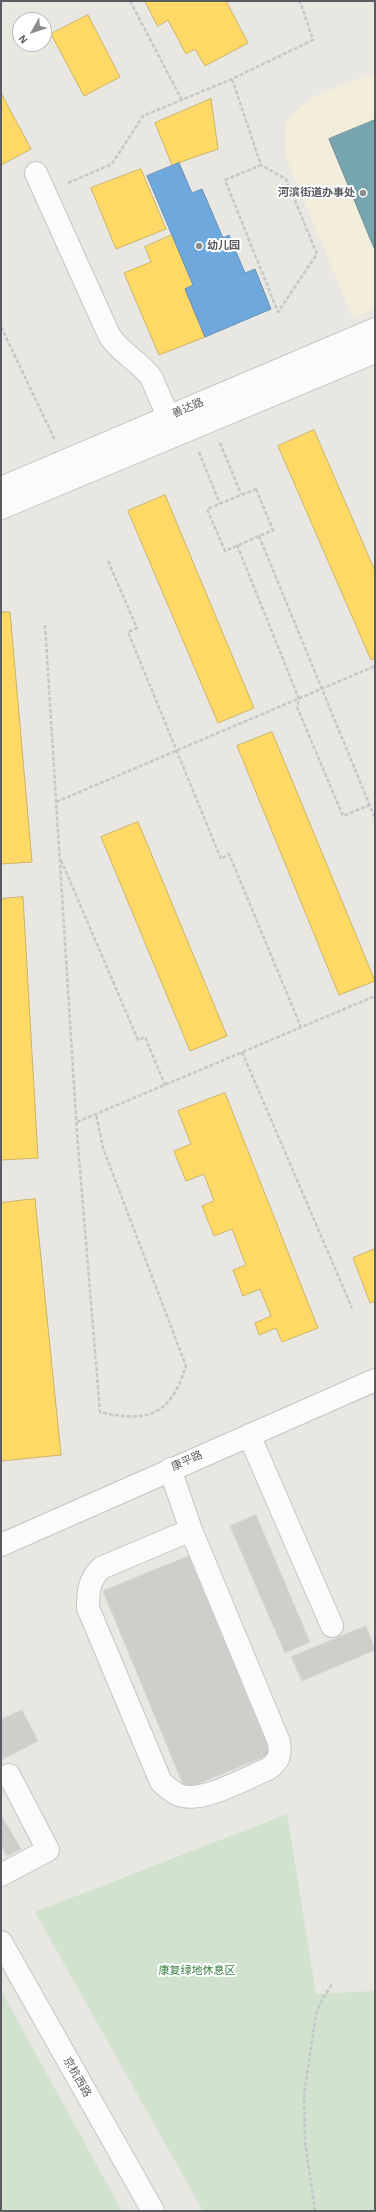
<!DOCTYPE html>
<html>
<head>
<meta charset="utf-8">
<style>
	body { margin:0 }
	#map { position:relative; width:376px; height:2212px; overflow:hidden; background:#e8e7e2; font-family:"Alegreya Sans",sans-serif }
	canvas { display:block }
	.frame { position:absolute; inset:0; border:2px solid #595b60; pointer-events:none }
	.north { position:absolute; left:12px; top:12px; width:40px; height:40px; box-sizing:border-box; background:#fff; border:1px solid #bdbdbf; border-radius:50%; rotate:231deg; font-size:11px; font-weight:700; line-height:16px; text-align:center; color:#595b60 }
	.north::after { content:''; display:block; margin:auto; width:14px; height:18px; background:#8b8c8e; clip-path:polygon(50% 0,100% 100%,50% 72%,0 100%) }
</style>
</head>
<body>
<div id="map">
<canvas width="376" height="2212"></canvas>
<div class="frame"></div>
<div class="north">N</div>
</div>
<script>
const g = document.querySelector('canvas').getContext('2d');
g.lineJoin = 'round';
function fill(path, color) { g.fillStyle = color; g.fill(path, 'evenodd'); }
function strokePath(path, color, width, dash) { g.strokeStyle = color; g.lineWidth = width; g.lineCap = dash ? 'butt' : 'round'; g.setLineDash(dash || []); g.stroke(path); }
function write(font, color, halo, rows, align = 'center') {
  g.font = font + ' "Alegreya Sans","Noto Sans SC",sans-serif'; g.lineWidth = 4; g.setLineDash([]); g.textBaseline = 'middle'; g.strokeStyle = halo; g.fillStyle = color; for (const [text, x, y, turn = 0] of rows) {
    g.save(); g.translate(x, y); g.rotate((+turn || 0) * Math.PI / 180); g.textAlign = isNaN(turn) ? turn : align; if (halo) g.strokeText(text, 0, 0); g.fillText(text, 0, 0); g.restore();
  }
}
fill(new Path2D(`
	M375 72V309L353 318 285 155V124L296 111 313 97Z`), '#f2eedb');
fill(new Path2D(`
	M287 1814 316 1994 375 1991V2211H203L35 1912Z
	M1 1990 122 2211H1Z`), '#d1e3cf');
const homes = new Path2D(`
	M145 1H226L248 43 205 66 195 49 186 54 168 20 158 26Z
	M88 15 120 77 84 96 51 34Z
	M1 93 31 149 1 165Z
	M211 99 218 149 172 165 155 123Z
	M141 169 166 229 116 249 91 188Z
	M172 235 193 285 185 289 205 337 159 355 124 273 151 262 145 247Z
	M314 430 375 571V658L371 660 278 446Z
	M165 495 254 708 218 723 128 511Z
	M1 612H10L32 862 1 864Z
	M272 732 375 981 339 995 237 746Z
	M138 822 227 1036 190 1051 101 837Z
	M23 897 38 1158 1 1160V899Z
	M225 1093 318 1328 282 1342 276 1328 259 1335 255 1323 271 1316 260 1289 243 1296 233 1270 246 1265 232 1229 214 1236 202 1206 214 1201 204 1174 186 1181 174 1151 191 1144 178 1111Z
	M35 1199 61 1455 1 1461V1203Z
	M375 1249V1301L370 1303 353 1258Z`);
fill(homes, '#ffd966');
strokePath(homes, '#cdb364', 1);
const schools = new Path2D(`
	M179 163 192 193 202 189 223 238 229 235 245 273 255 269 271 309 205 337 185 289 193 285 147 176Z`);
fill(schools, '#6fa8dc');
strokePath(schools, '#6891b7', 1);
const public = new Path2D(`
	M375 120V248H374L329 139Z`);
fill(public, '#76a5af');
strokePath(public, '#6d8f97', 1);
const building = new Path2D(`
	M256 1515 310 1642 285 1653 230 1526Z
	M189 1556 271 1754 185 1789 103 1591Z
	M366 1626 375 1650 302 1681 291 1657Z
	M22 1710 38 1741 1 1760V1720Z
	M1 1815 21 1849 7 1856 1 1845Z`);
fill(building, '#cfcecb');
strokePath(building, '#d7d6d2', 1);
const minor = new Path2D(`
	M36 173 109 335C120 353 139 361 151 377L174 430
	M1 488 375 329
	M1 508 375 352
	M249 1435 332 1626
	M170 1469 191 1530 101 1568C89 1580 88 1591 88 1608L161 1782C167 1787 172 1792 179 1795 201 1804 246 1778 268 1769 279 1761 281 1756 279 1742L191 1530
	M1 1545 375 1380
	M1 1875 48 1850 9 1775
	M1 1942 153 2211`);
strokePath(minor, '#c5c5c5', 24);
strokePath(new Path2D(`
	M130 1 182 100
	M232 79 261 165 225 180 278 312 317 254 286 179 261 165
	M68 183 112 164 143 116 232 79 313 40 300 1
	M1 327 55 440
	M220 443 241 494
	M199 452 220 504
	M256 489 273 530 225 551 207 509Z
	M259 536 375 818
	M237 545 299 699 297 707 343 816 370 805
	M108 561 137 628 128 632 221 859 229 854 301 1027
	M45 625 77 1133 100 1412C148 1423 170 1416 186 1366L103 1148 96 1114
	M56 802 375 666
	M61 860 138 1040 145 1037 165 1085
	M242 1052 352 1308
	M77 1122 375 996
	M315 2211 305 2141 304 2095 316 2014 322 2000 332 1984`), '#c4c8c6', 2.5, [4, 2]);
strokePath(minor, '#fcfbfb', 22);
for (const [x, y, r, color] of [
	[363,193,4,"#8b8c8e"],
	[199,246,4,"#8b8c8e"]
]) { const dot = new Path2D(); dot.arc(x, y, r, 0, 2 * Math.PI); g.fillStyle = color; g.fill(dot); strokePath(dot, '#fff', 1.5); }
write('bold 11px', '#595b60', '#fff', [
	["河滨街道办事处",355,193],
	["幼儿园",207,246,"left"]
], 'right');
write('11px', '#595b60', '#fff', [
	["善达路",188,408,-23],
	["康平路",187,1461,-24],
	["京杭西路",77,2077,60]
]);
write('11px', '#3a7d42', '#fff', [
	["康复绿地休息区",197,1971]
]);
</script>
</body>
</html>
